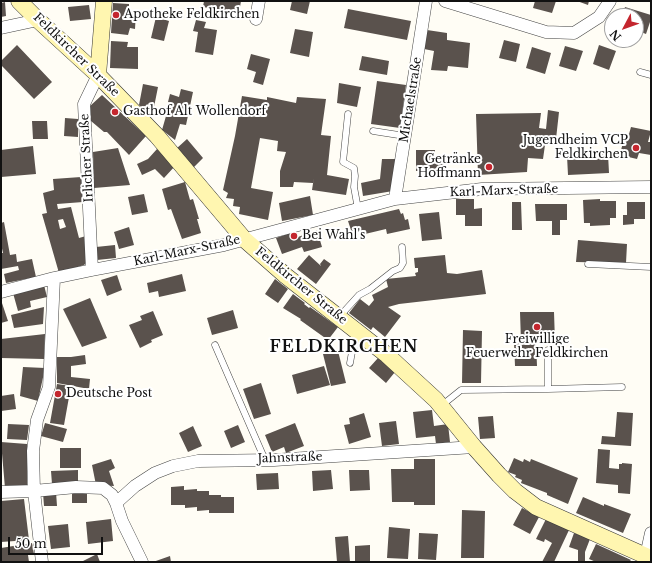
<!DOCTYPE html>
<html>
<head>
<meta charset="utf-8">
<style>
	body { margin:0 }
	#map { position:relative; width:652px; height:563px; overflow:hidden; background:#fffdf5; font-family:"Libre Baskerville",serif }
	canvas { display:block }
	.frame { position:absolute; inset:0; border:2px solid #111; pointer-events:none }
	.north { position:absolute; left:604px; top:8px; width:40px; height:40px; box-sizing:border-box; background:#fff; border:1px solid #a0a0a0; border-radius:50%; rotate:229deg; font-size:11px; font-weight:700; line-height:16px; text-align:center; color:#111 }
	.north::after { content:''; display:block; margin:auto; width:14px; height:18px; background:#c4262e; clip-path:polygon(50% 0,100% 100%,50% 72%,0 100%) }
	.scale { position:absolute; left:8px; top:537px; width:95px; height:18px; box-sizing:border-box; border:2px solid #111; border-top:0; padding-left:5px; font-size:12px; line-height:14px; white-space:nowrap; color:#111; -webkit-text-stroke:3px #fff; paint-order:stroke }
</style>
</head>
<body>
<div id="map">
<canvas width="652" height="563"></canvas>
<div class="frame"></div>
<div class="north">N</div>
<div class="scale">50 m</div>
</div>
<script>
const g = document.querySelector('canvas').getContext('2d');
g.lineJoin = 'round';
function fill(path, color) { g.fillStyle = color; g.fill(path, 'evenodd'); }
function strokePath(path, color, width, dash) { g.strokeStyle = color; g.lineWidth = width; g.lineCap = dash ? 'butt' : 'round'; g.setLineDash(dash || []); g.stroke(path); }
function write(font, color, halo, rows, align = 'center') {
  g.font = font + ' "Libre Baskerville",serif'; g.lineWidth = 4; g.setLineDash([]); g.textBaseline = 'middle'; g.strokeStyle = halo; g.fillStyle = color; for (const [text, x, y, turn = 0] of rows) {
    g.save(); g.translate(x, y); g.rotate((+turn || 0) * Math.PI / 180); g.textAlign = isNaN(turn) ? turn : align; if (halo) g.strokeText(text, 0, 0); g.fillText(text, 0, 0); g.restore();
  }
}
fill(new Path2D(`
	M204 1H241L239 13 203 7Z
	M292 1H310L307 14 290 10Z
	M535 1H556L552 13 533 8Z
	M577 1H589L588 5Z
	M5 2 6 16 1 17V3Z
	M113 3 129 4V11H136L135 29 130 28 128 35 111 33Z
	M89 5 91 19 70 21 68 7Z
	M625 7 651 15V19L646 34 636 30V16H622Z
	M348 9 411 21 407 40 344 28Z
	M156 17 169 21 164 41 151 38Z
	M196 20 206 22 204 28 217 30 213 55 195 52 198 32 193 31Z
	M295 29 313 32 309 57 290 53Z
	M427 30 447 33V40L470 43 468 68 448 66 447 71 431 70 434 51 424 49Z
	M504 40 520 44 516 62 499 58Z
	M111 41 128 42 127 47H138V69L110 68Z
	M17 45 52 82 34 99 1 65V61Z
	M599 45 616 51 609 70 593 64Z
	M565 46 583 51 576 71 559 66Z
	M532 47 551 53 545 74 526 68Z
	M251 54 270 59 263 85 253 82 256 72 247 69Z
	M362 56 389 61 387 75 359 70Z
	M377 81 406 85 400 128 371 124Z
	M339 83 361 87 357 107 337 103Z
	M143 84 158 87 152 117 139 105Z
	M181 89 193 92 186 125 180 124 175 140 162 130 166 116H169L172 103 168 102 170 94 179 97Z
	M102 95 146 136 129 155 107 132H104L91 121 90 106Z
	M242 96 267 100V97L296 103 297 97 326 99 321 135 331 136 327 175 349 179 346 195 312 190 314 177 313 183 294 182 293 187H280V171L286 152 277 151 278 141 260 138 251 188 273 192 268 220 239 214 240 207 233 206 234 199 226 198 228 193 223 190 235 136Z
	M548 110 559 112 556 139 546 138 543 159 528 158 527 172 478 175 476 114 541 113 539 128 546 129Z
	M65 118 78 119V137L64 136Z
	M32 121H47L48 139H33Z
	M631 127 651 131 648 142H651V155L639 153 637 159 620 155 625 133 629 134Z
	M187 139 203 158 193 168 176 149Z
	M33 146 36 174 1 177V150Z
	M118 148 130 185 94 188 93 152Z
	M157 149 175 166 164 178 155 169 142 175 137 164 148 159Z
	M416 150H435V159L445 160V171H416Z
	M608 154 609 173 568 175 567 156Z
	M382 159H397L393 191 363 196 361 183 380 179Z
	M81 177 83 202 57 204 58 209 71 207 79 238 86 236 88 261 84 265 59 273 42 214 47 213 43 193 54 190 53 179ZM63 219 66 227 60 229 58 220Z
	M185 182 190 200 193 199 199 219H197L201 233 182 239 171 209 168 210 162 189Z
	M144 194 148 212 132 215 128 197Z
	M310 196 313 215 282 221 279 203Z
	M456 199H474V209L482 208V226H465V215H456Z
	M600 199V201H616V218H610V225L590 226V223H584L583 200Z
	M512 202H521L522 230H512Z
	M627 202H645V219H634V224L623 225V215H627Z
	M535 204H567V220H560V235H552V221H536Z
	M399 209 401 214 403 213 405 220 408 219 410 229 387 234 386 229 365 234 364 230 352 233 348 221Z
	M439 212 442 239 422 241 419 214Z
	M4 222 10 255 16 254 17 262 32 259 36 277 6 283 4 274 19 270 18 266 1 269V253H3L1 244V223Z
	M129 227 134 245 119 249 114 232Z
	M317 230 322 247 304 252 302 247 282 254 276 238 296 231 298 237Z
	M578 240 627 244 626 263 576 262Z
	M115 245 116 258 97 260 96 247Z
	M309 255 321 266 320 264 324 259 331 264 316 284 297 269Z
	M445 255 447 273 457 274 482 270 486 294 399 304 388 307 401 316 385 337 373 327 371 330 349 313 360 299 369 306 374 300 372 295 388 287 386 279 416 276 415 273 418 272V268H415L414 258Z
	M182 274 186 291 159 297 158 291 149 293 147 283Z
	M117 275 122 290 107 296 101 280Z
	M275 279 288 289 278 303 265 294Z
	M44 285 47 297 30 301 31 307 18 311 13 293Z
	M293 294 305 303 304 304 309 308 310 307 338 327 328 340 300 320 301 319 283 308Z
	M90 298 107 338 82 347 63 309Z
	M1 300 8 321 1 323Z
	M44 307 43 324 14 328 11 315Z
	M233 310 238 328 212 335 207 318Z
	M153 311 163 335 151 340 152 342 140 348 129 325 142 320 140 316Z
	M520 312H554L555 342H536L537 366H515L514 342H521Z
	M463 330 482 331 481 383H462Z
	M45 334 44 359 1 358V339Z
	M338 351 346 383 331 386 323 354Z
	M85 355 86 364 71 366V377L90 379 89 389 57 383V357H71Z
	M378 358 395 372 386 383 369 368Z
	M324 366 330 385 297 394 292 375Z
	M23 367 45 368 38 401 20 396Z
	M261 383 271 414 254 419 243 389Z
	M57 384 71 386 64 425 50 423Z
	M14 394 16 409 1 411V396Z
	M432 410 434 426 448 424 450 442 436 444 435 436 416 438 413 412Z
	M617 412 633 413 631 446 601 444 602 436 615 437Z
	M364 413 371 437 349 444 344 425 350 424 349 418Z
	M493 416 495 438 480 439 478 417Z
	M396 421 399 444 382 446 379 423Z
	M45 423 67 429 63 442 41 436Z
	M295 423 304 446 286 453 284 447 272 452 265 435Z
	M8 424 29 425 27 440 7 439Z
	M238 425 245 442 231 448 224 431Z
	M193 426 202 446 188 452 179 433Z
	M1 442 27 444V487L5 488Z
	M60 448H81V468H60Z
	M598 449 610 450 609 468 619 469V464H622V463L632 464 630 494 618 493V485L596 483Z
	M514 458 523 462 524 459 530 462 531 459 578 478 568 504 547 495V493L521 483 522 480 515 477 516 475 508 472Z
	M111 459 115 468 109 471 114 486 96 485 92 465Z
	M414 459H435V505H414V502H392L391 469H414Z
	M78 470V482L52 484 51 471Z
	M331 470 333 489 313 491 312 471Z
	M349 470H369L370 490 350 491Z
	M278 473 279 489 257 490 256 474Z
	M184 486V490L197 489V491H209V495H221V497H234V513H209V510L197 511V507L185 508V505H171V487Z
	M87 490V503H72V491Z
	M56 492 57 506H44L43 493Z
	M583 497 604 506V504L631 514 623 533 576 513Z
	M24 499 29 540 1 542V501Z
	M522 508 539 517 530 534 513 525Z
	M462 510 485 511 484 558H461Z
	M111 519 113 541 88 544 86 522Z
	M546 519 569 530 554 562H542L552 543 545 539 544 542 536 539Z
	M68 524 70 547 51 549 48 526Z
	M389 527 410 529 408 559 387 558Z
	M419 533 438 534 436 560 418 559Z
	M574 533 590 539 585 552V562H578V550L569 547Z
	M348 536 350 562H337L335 537Z
	M32 543 34 554 28 555 29 562H1V548Z
	M596 544 631 560 629 562H596L589 559Z
	M370 545V562H355V546Z
	M97 554 100 562H83V561Z
	M170 556 171 562H153Z`), '#5a524d');
const lane = new Path2D(`
	M640 72 651 75
	M348 114 343 162 354 168 355 176 354 187 358 209
	M373 131 405 136
	M588 264 651 267
	M339 317 359 295 370 289 393 271 400 268 403 263 402 247
	M215 345 265 460
	M350 363 352 352 361 336
	M548 389 622 387
	M441 406 461 390 548 389V350`);
const street = new Path2D(`
	M445 1 546 32 574 33 599 17 610 1
	M256 19 259 1
	M1 28 38 20
	M395 199 426 1
	M92 270 84 104 98 75
	M1 292 54 278 92 270 224 245 395 199 482 189 651 187
	M1 492 34 491 76 487 103 488 112 495 116 503 122 521 142 562
	M116 503 135 486 155 473 173 466 198 461 274 460 474 447
	M646 556 651 533
	M42 562 34 491 33 451 37 420 49 387 54 278`);
const secondary = new Path2D(`
	M19 1 38 20 98 75 157 136 244 239 286 276 387 355 436 400 474 447 499 475 515 491 536 507 646 556 651 560
	M98 75 104 1`);
strokePath(lane, '#444', 7);
strokePath(street, '#444', 13);
strokePath(secondary, '#333', 17);
strokePath(lane, '#fff', 6);
strokePath(street, '#fff', 12);
strokePath(secondary, '#fff6b0', 16);
for (const [x, y, r, color] of [
	[116,15,4,"#c4262e"],
	[115,112,4,"#c4262e"],
	[636,148,4,"#c4262e"],
	[489,167,4,"#c4262e"],
	[294,236,4,"#c4262e"],
	[537,327,4,"#c4262e"],
	[58,394,4,"#c4262e"]
]) { const dot = new Path2D(); dot.arc(x, y, r, 0, 2 * Math.PI); g.fillStyle = color; g.fill(dot); strokePath(dot, '#fff', 1.5); }
write('12px', '#111', '#fff', [
	["Apotheke Feldkirchen",124,15],
	["Gasthof Alt Wollendorf",123,112],
	["Jugendheim VCP",628,141,"right"],
	["Feldkirchen",628,155,"right"],
	["Getränke",481,160,"right"],
	["Hoffmann",481,174,"right"],
	["Bei Wahl's",302,236],
	["Freiwillige",537,340,"center"],
	["Feuerwehr Feldkirchen",537,354,"center"],
	["Deutsche Post",66,394]
], 'left');
write('12px', '#111', '#fff', [
	["Feldkircher Straße",76,55,44],
	["Michaelstraße",411,100,-81],
	["Irlicher Straße",87,158,-93],
	["Karl-Marx-Straße",504,191,-2],
	["Karl-Marx-Straße",187,251,-12],
	["Feldkircher Straße",301,286,39],
	["Jahnstraße",290,458,-2]
]);
g.letterSpacing = '1px';
write('bold 16px', '#111', '#fff', [
	["FELDKIRCHEN",344,347]
]);
g.letterSpacing = '0px';
</script>
</body>
</html>
